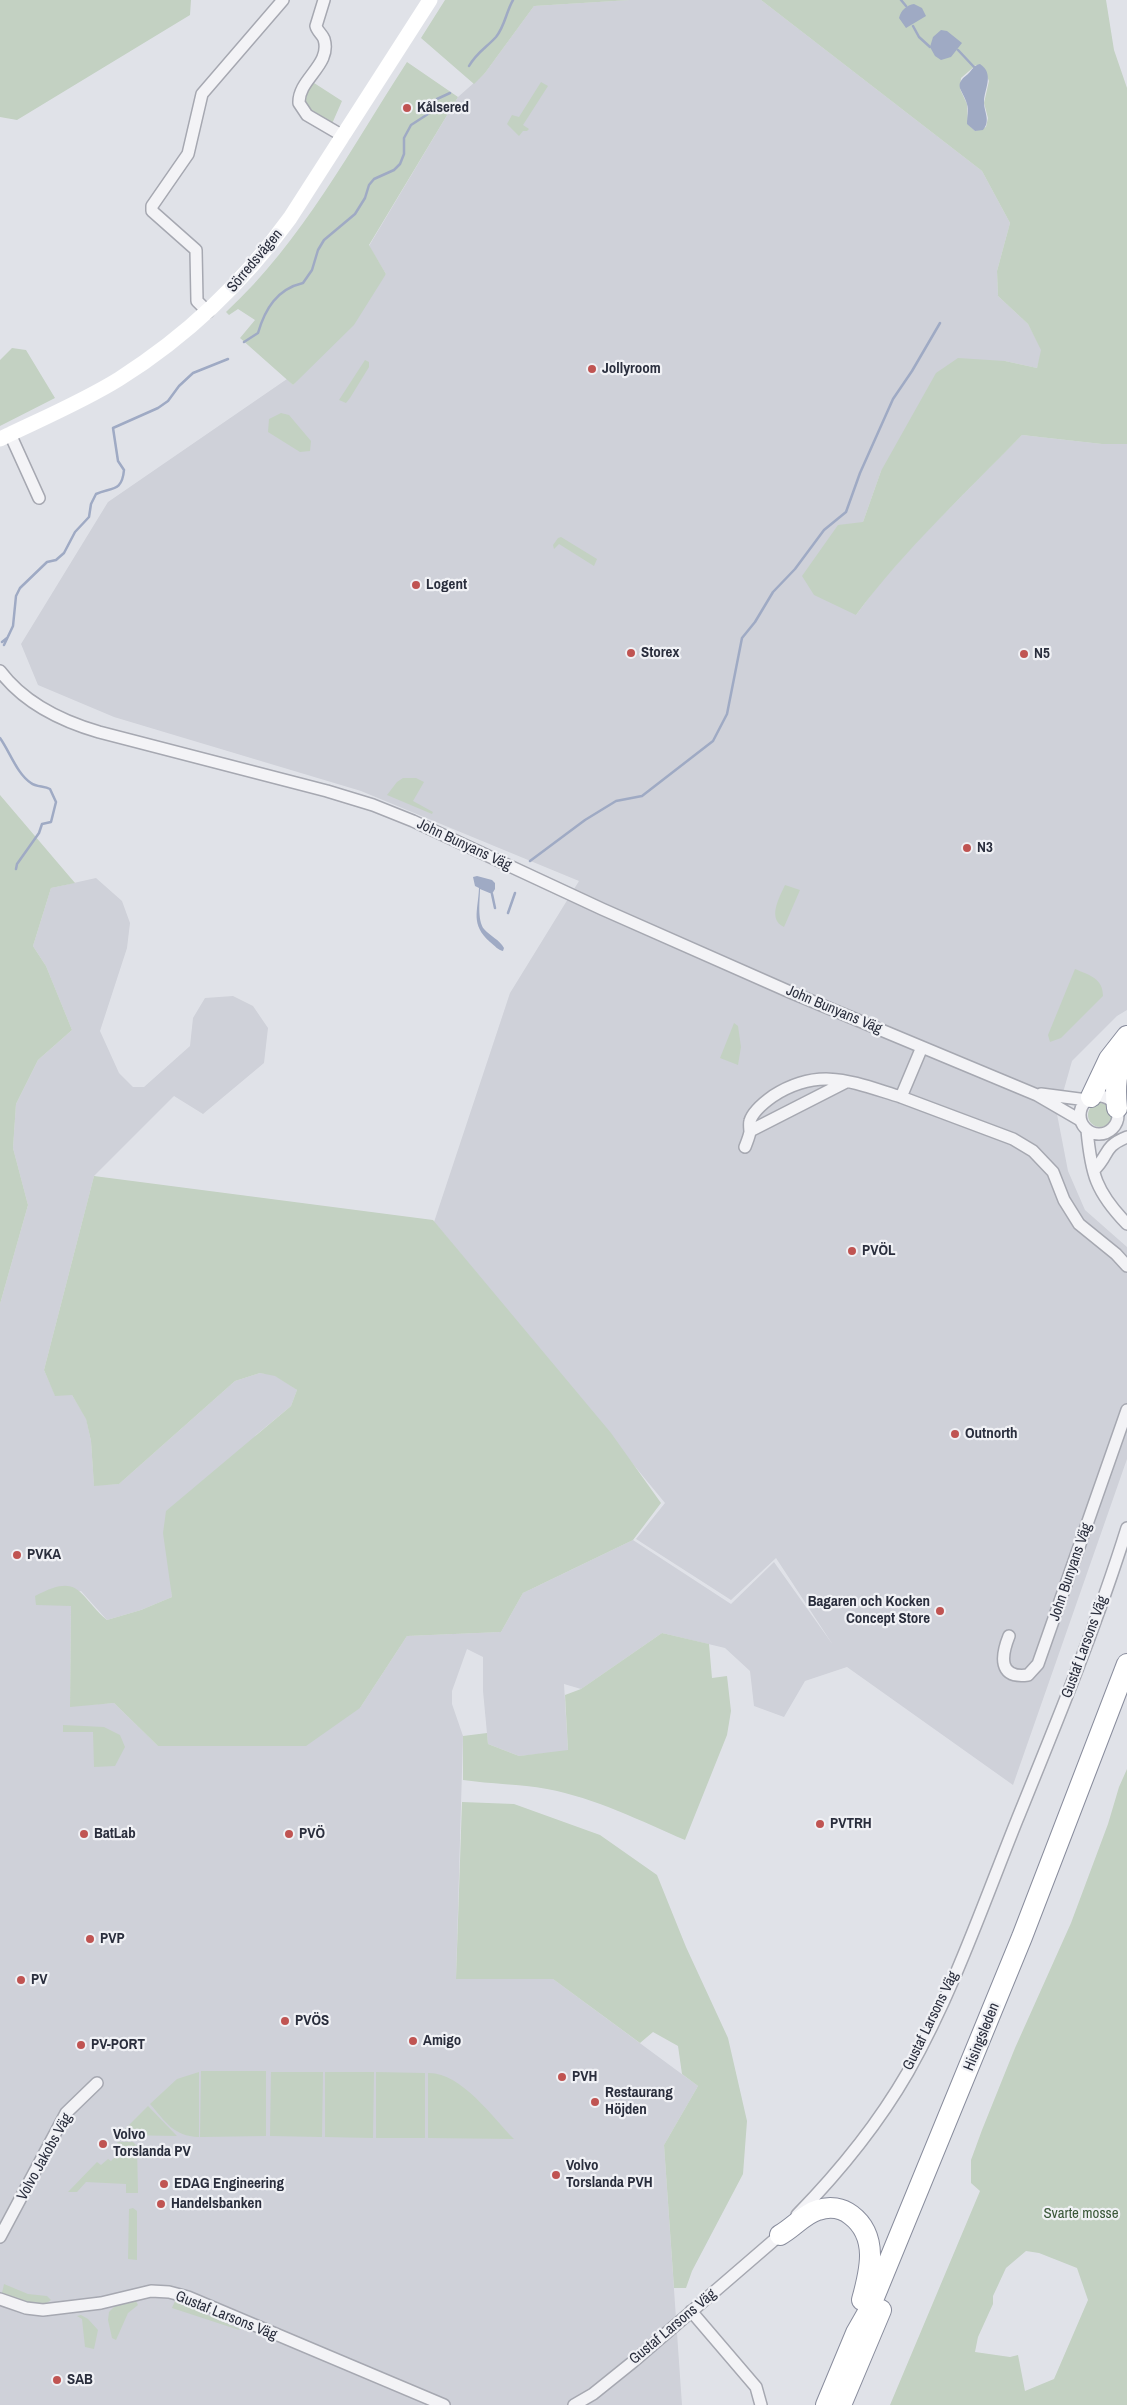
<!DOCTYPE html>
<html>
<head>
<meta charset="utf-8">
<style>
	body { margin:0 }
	canvas { display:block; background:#e0e2e8 }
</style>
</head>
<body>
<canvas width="1127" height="2405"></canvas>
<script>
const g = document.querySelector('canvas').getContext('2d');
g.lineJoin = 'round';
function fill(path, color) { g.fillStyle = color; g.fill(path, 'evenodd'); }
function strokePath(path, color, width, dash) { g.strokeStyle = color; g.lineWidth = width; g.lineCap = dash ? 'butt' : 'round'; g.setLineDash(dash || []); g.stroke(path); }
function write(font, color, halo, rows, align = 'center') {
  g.font = font + ' "Archivo Narrow",sans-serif'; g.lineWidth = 4.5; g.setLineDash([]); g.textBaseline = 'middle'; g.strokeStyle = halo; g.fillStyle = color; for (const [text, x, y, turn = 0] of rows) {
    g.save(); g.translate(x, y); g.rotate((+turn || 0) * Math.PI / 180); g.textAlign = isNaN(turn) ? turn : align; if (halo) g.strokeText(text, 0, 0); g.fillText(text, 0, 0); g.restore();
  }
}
fill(new Path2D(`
	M630 0H761L982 171 1010 223 997 271 998 296 1028 324 1042 350 1037 368 1005 361 881 471 863 522 856 615 880 583 919 539 1022 435 1102 444H1127V1010L1117 1016 1072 1061 1057 1114 1068 1171 1085 1210 1127 1247V1459L1013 1785 847 1667 805 1681 784 1717 754 1706 750 1671 725 1648 662 1633 581 1689 564 1684 568 1751 519 1756 488 1744 483 1691V1657L467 1649 452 1691V1704L463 1736 456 1978 553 1979 698 2086 664 2145 682 2405H0V1304L28 1205 13 1148 16 1104 38 1060 72 1030 46 966 33 946 51 888 96 878 122 901 130 923 127 948 100 1031 119 1073 133 1087H144L190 1046 193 1018 205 998 233 996 253 1006 268 1028 264 1063 203 1114 174 1096 94 1176 44 1370 55 1395H72L86 1418 91 1441 94 1485 119 1484 235 1381 260 1373 275 1375 297 1390 291 1406 256 1435 170 1575 172 1597 141 1610 107 1620 81 1591 37 1605H71L70 1706 114 1703 158 1746 360 1708 407 1636 501 1632 523 1593 633 1540 731 1604 774 1562 833 1645 776 1558 731 1600 636 1539 665 1503 434 1222 510 993 579 881 361 791 114 717 38 685 21 644 108 502 287 379 293 385 386 274 369 246 458 97 485 73 534 6Z`), '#cfd1d9');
fill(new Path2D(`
	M0 0H191L190 15 17 120 0 117Z
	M445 0H630L534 6 485 73 474 84 421 38Z
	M761 0H1106L1114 50 1127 88V444H1102L1022 435C965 494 905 549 856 615L814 595 802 576 838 525 863 522 881 471 936 373 958 358 1005 361 1037 368 1041 350 1028 324 998 296 997 271 1010 223 982 171ZM976 65 983 67 989 81 984 103 988 118 986 127 975 131 968 124 967 104 960 89 961 78Z
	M407 62 458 97 369 245 386 274 354 325 293 385 240 338 255 320 238 309 229 315 226 312C302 242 351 148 407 62Z
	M311 81 342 101 331 126 310 115 301 96Z
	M541 82 548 86 523 125 529 129 527 131H523L519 136 507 124 512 115 519 117Z
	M12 348 26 350 55 398 0 426V360Z
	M365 360 369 362V367L350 398 346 403 339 400Z
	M281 413 289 415 311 441 310 451 300 452 268 432 269 419Z
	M561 537 597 559 594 566 559 544 554 549 553 545 558 538Z
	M403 778H416L424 782 413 801 433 812 432 814 387 795 397 782Z
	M0 795 75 883 51 888 33 946 46 966 72 1030 38 1060 16 1104 13 1148 28 1205 0 1304Z
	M785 885 800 890 784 927C767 919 779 898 785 885Z
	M1075 969C1089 975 1103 978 1103 996L1061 1038 1050 1042 1048 1035Z
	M734 1023 738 1026 741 1047 738 1065 720 1058Z
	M1088 1115a12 12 0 1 1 24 0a12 12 0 1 1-24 0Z
	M94 1176 433 1220 611 1433 661 1503 633 1540 523 1593 501 1632 407 1636 360 1708 306 1746H158L114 1703 70 1707 71 1606 36 1605 35 1596C80 1572 77 1594 107 1620L141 1610 172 1597 163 1533 166 1511 291 1406 297 1390 275 1376 260 1373 235 1381 119 1484 94 1486 91 1441 86 1419 72 1395 55 1396 44 1370Z
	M662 1633 709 1644 712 1678 727 1676 731 1711 727 1735 685 1840C641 1821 595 1798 547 1789 520 1784 491 1784 463 1780V1736L487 1733 488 1744 519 1756 568 1750 565 1695 581 1689Z
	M63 1725 104 1727 120 1735 125 1747 115 1766 94 1767 93 1732H63Z
	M1127 1769V2405H890L980 2191 971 2183V2160L982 2130 1015 2048 1071 1923 1108 1824 1119 1787ZM1026 2251 1039 2253 1077 2268 1088 2300 1054 2379 1025 2391 1018 2355 1010 2357 975 2352 978 2337 993 2304V2296L1006 2268Z
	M462 1802 514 1804 600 1835 657 1875 686 1947 728 2038 747 2121 743 2174 692 2271 686 2288H674L664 2145 698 2086 682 2074 678 2046 653 2032 640 2043 553 1979H456Z
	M201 2071H266V2136L200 2137Z
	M199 2072V2137C173 2136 166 2122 150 2104L177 2079Z
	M271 2072H323L322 2137 270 2136Z
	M325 2072H374L373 2138 325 2137Z
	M376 2072 425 2073V2138H376Z
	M428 2073C461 2072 492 2117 514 2139L428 2138Z
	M148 2106 177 2136H178L119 2135Z
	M117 2142H133L137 2146 138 2193H126V2184L86 2182 77 2192H68L97 2162 101 2165 108 2159 111 2161 123 2149Z
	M133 2208 137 2211V2260L128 2259 129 2209Z
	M4 2284 28 2294 47 2296 51 2300C39 2311 14 2298 2 2293Z
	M136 2301 138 2305 128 2313 116 2340 112 2338 108 2320 109 2312 117 2304Z
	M175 2301 240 2329 239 2330 172 2308Z
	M81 2315 88 2319 98 2330 94 2349 85 2347 82 2319 77 2316Z`), '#c3d1c2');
fill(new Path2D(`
	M914 4 922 8 926 16 906 28 899 18C901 10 907 5 914 4Z
	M941 30 947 31 962 43 951 57 941 60 935 56 930 47 933 37Z
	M980 64C995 74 984 89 984 102 984 113 991 120 983 130L975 131 967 124C967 118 969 110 967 104 963 89 952 86 968 74 972 70 974 65 980 64Z
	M477 876 492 880 495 883V889L492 894 480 889C480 899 477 920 484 929 490 936 500 940 504 948L503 951C498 950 495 946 490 942 470 924 478 912 479 888L475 886 473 877Z`), '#9faac4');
strokePath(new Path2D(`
	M901 0 906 6
	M913 26 919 37 930 47
	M958 50 974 67
	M469 66C477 52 486 48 496 37 505 26 506 12 513 0
	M244 342 258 333C265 309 277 289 303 283L312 270 318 250 324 240 355 214 365 198 369 185 374 179 394 170 400 164 404 154V138L411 125 428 114 437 99 450 93
	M2 642 7 638
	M4 645 13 626 16 596 20 588 47 562 56 560 64 553 75 532 89 517 91 504 96 494C112 487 122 492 124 470L118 461 113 428 158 408 168 401 179 386 193 373 228 359
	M0 738C10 752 17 774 31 783 36 787 44 786 50 789L56 802 51 822 42 824 39 833 17 864 16 869
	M530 861 585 820 616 801 642 796 713 741 727 714 742 638 755 622 773 592 795 569 824 530 846 512 860 473 893 399 912 371 940 323
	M492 894 495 908
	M508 913 515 893`), '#9faac4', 2.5);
const street = new Path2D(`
	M324 0 316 26C317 31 322 34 324 39 332 65 298 79 299 103L307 115 343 136
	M208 312 197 301 196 250 152 211V206L188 154 202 94 283 0
	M10 434 39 498
	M0 671C24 703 61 721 99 732L327 791 373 805 413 821 602 909 790 992 1037 1095 1080 1120
	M1041 1094 1087 1100
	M1080 1115a19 19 0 1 1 38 0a19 19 0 1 1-38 0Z
	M901 1097 1013 1139 1033 1151 1053 1172 1064 1200 1079 1224 1116 1254 1127 1266
	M1087 1130C1091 1174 1096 1192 1127 1224
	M750 1131 846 1082
	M745 1147C747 1142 749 1137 750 1132 750 1129 749 1124 750 1121 753 1111 766 1101 773 1096 820 1066 852 1082 901 1097L922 1047
	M1094 1170C1110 1155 1102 1147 1127 1137
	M1009 1636C1001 1656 998 1679 1028 1675L1038 1664 1127 1410
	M797 2215C839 2172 878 2124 908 2072 953 1992 983 1905 1017 1820 1056 1724 1096 1627 1127 1528
	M0 2237 66 2113 97 2083
	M0 2299 26 2308 43 2310 101 2303 151 2291 169 2292 188 2297 444 2405
	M691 2311 756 2387 761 2405
	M574 2405 593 2394 634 2361 780 2235 783 2230`);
const highway = new Path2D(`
	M1091 1097 1109 1059 1127 1036
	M1117 1108C1115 1089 1115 1069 1127 1054
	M780 2235C793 2228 804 2214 818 2210 830 2206 842 2208 851 2215 879 2236 870 2271 862 2300
	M826 2405 856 2333 868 2312 1022 1937 1127 1664
	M841 2405 881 2310`);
strokePath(street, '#a6a8b1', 14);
strokePath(highway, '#898d9d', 22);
strokePath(street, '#f3f3f6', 11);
strokePath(new Path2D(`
	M0 439C39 420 82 402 119 379 187 336 243 283 290 218L430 0`), '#fff', 15);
strokePath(highway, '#fff', 20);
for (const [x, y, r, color] of [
	[407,108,5,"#c05452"],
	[592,369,5,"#c05452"],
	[416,585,5,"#c05452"],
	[631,653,5,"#c05452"],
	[1024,654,5,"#c05452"],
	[967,848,5,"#c05452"],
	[852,1251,5,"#c05452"],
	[955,1434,5,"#c05452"],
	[17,1555,5,"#c05452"],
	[940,1611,5,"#c05452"],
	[820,1824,5,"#c05452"],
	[84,1834,5,"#c05452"],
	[289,1834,5,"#c05452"],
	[90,1939,5,"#c05452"],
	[21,1980,5,"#c05452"],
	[285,2021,5,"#c05452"],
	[413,2041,5,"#c05452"],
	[81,2045,5,"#c05452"],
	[562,2077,5,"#c05452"],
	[595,2102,5,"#c05452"],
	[103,2144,5,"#c05452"],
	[556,2175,5,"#c05452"],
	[164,2184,5,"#c05452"],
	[161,2204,5,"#c05452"],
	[57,2380,5,"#c05452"]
]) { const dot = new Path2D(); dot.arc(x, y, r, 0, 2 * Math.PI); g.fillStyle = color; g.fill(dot); strokePath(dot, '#f0f1f5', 2); }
write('bold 15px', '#2a2e3d', '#f0f1f5', [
	["Kålsered",417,108],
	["Jollyroom",602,369],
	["Logent",426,585],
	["Storex",641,653],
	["N5",1034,654],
	["N3",977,848],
	["PVÖL",862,1251],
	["Outnorth",965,1434],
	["PVKA",27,1555],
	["Bagaren och Kocken",930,1602,"right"],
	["Concept Store",930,1619,"right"],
	["PVTRH",830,1824],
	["BatLab",94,1834],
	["PVÖ",299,1834],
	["PVP",100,1939],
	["PV",31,1980],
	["PVÖS",295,2021],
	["Amigo",423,2041],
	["PV-PORT",91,2045],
	["PVH",572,2077],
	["Restaurang",605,2093],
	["Höjden",605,2110],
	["Volvo",113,2135],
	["Torslanda PV",113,2152],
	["Volvo",566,2166],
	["Torslanda PVH",566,2183],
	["EDAG Engineering",174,2184],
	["Handelsbanken",171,2204],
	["SAB",67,2380]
], 'left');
write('15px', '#2a2e3d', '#f0f1f5', [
	["Sörredsvägen",255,261,-50],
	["John Bunyans Väg",464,845,25],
	["John Bunyans Väg",834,1010,23],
	["John Bunyans Väg",1071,1572,-71],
	["Gustaf Larsons Väg",1085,1647,-70],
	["Gustaf Larsons Väg",931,2021,-64],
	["Hisingsleden",982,2037,-68],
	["Volvo Jakobs Väg",45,2157,-61],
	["Gustaf Larsons Väg",226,2316,22],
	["Gustaf Larsons Väg",673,2327,-40]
]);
write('15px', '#3a5839', '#f0f1f5', [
	["Svarte mosse",1081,2214]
]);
</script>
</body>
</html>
